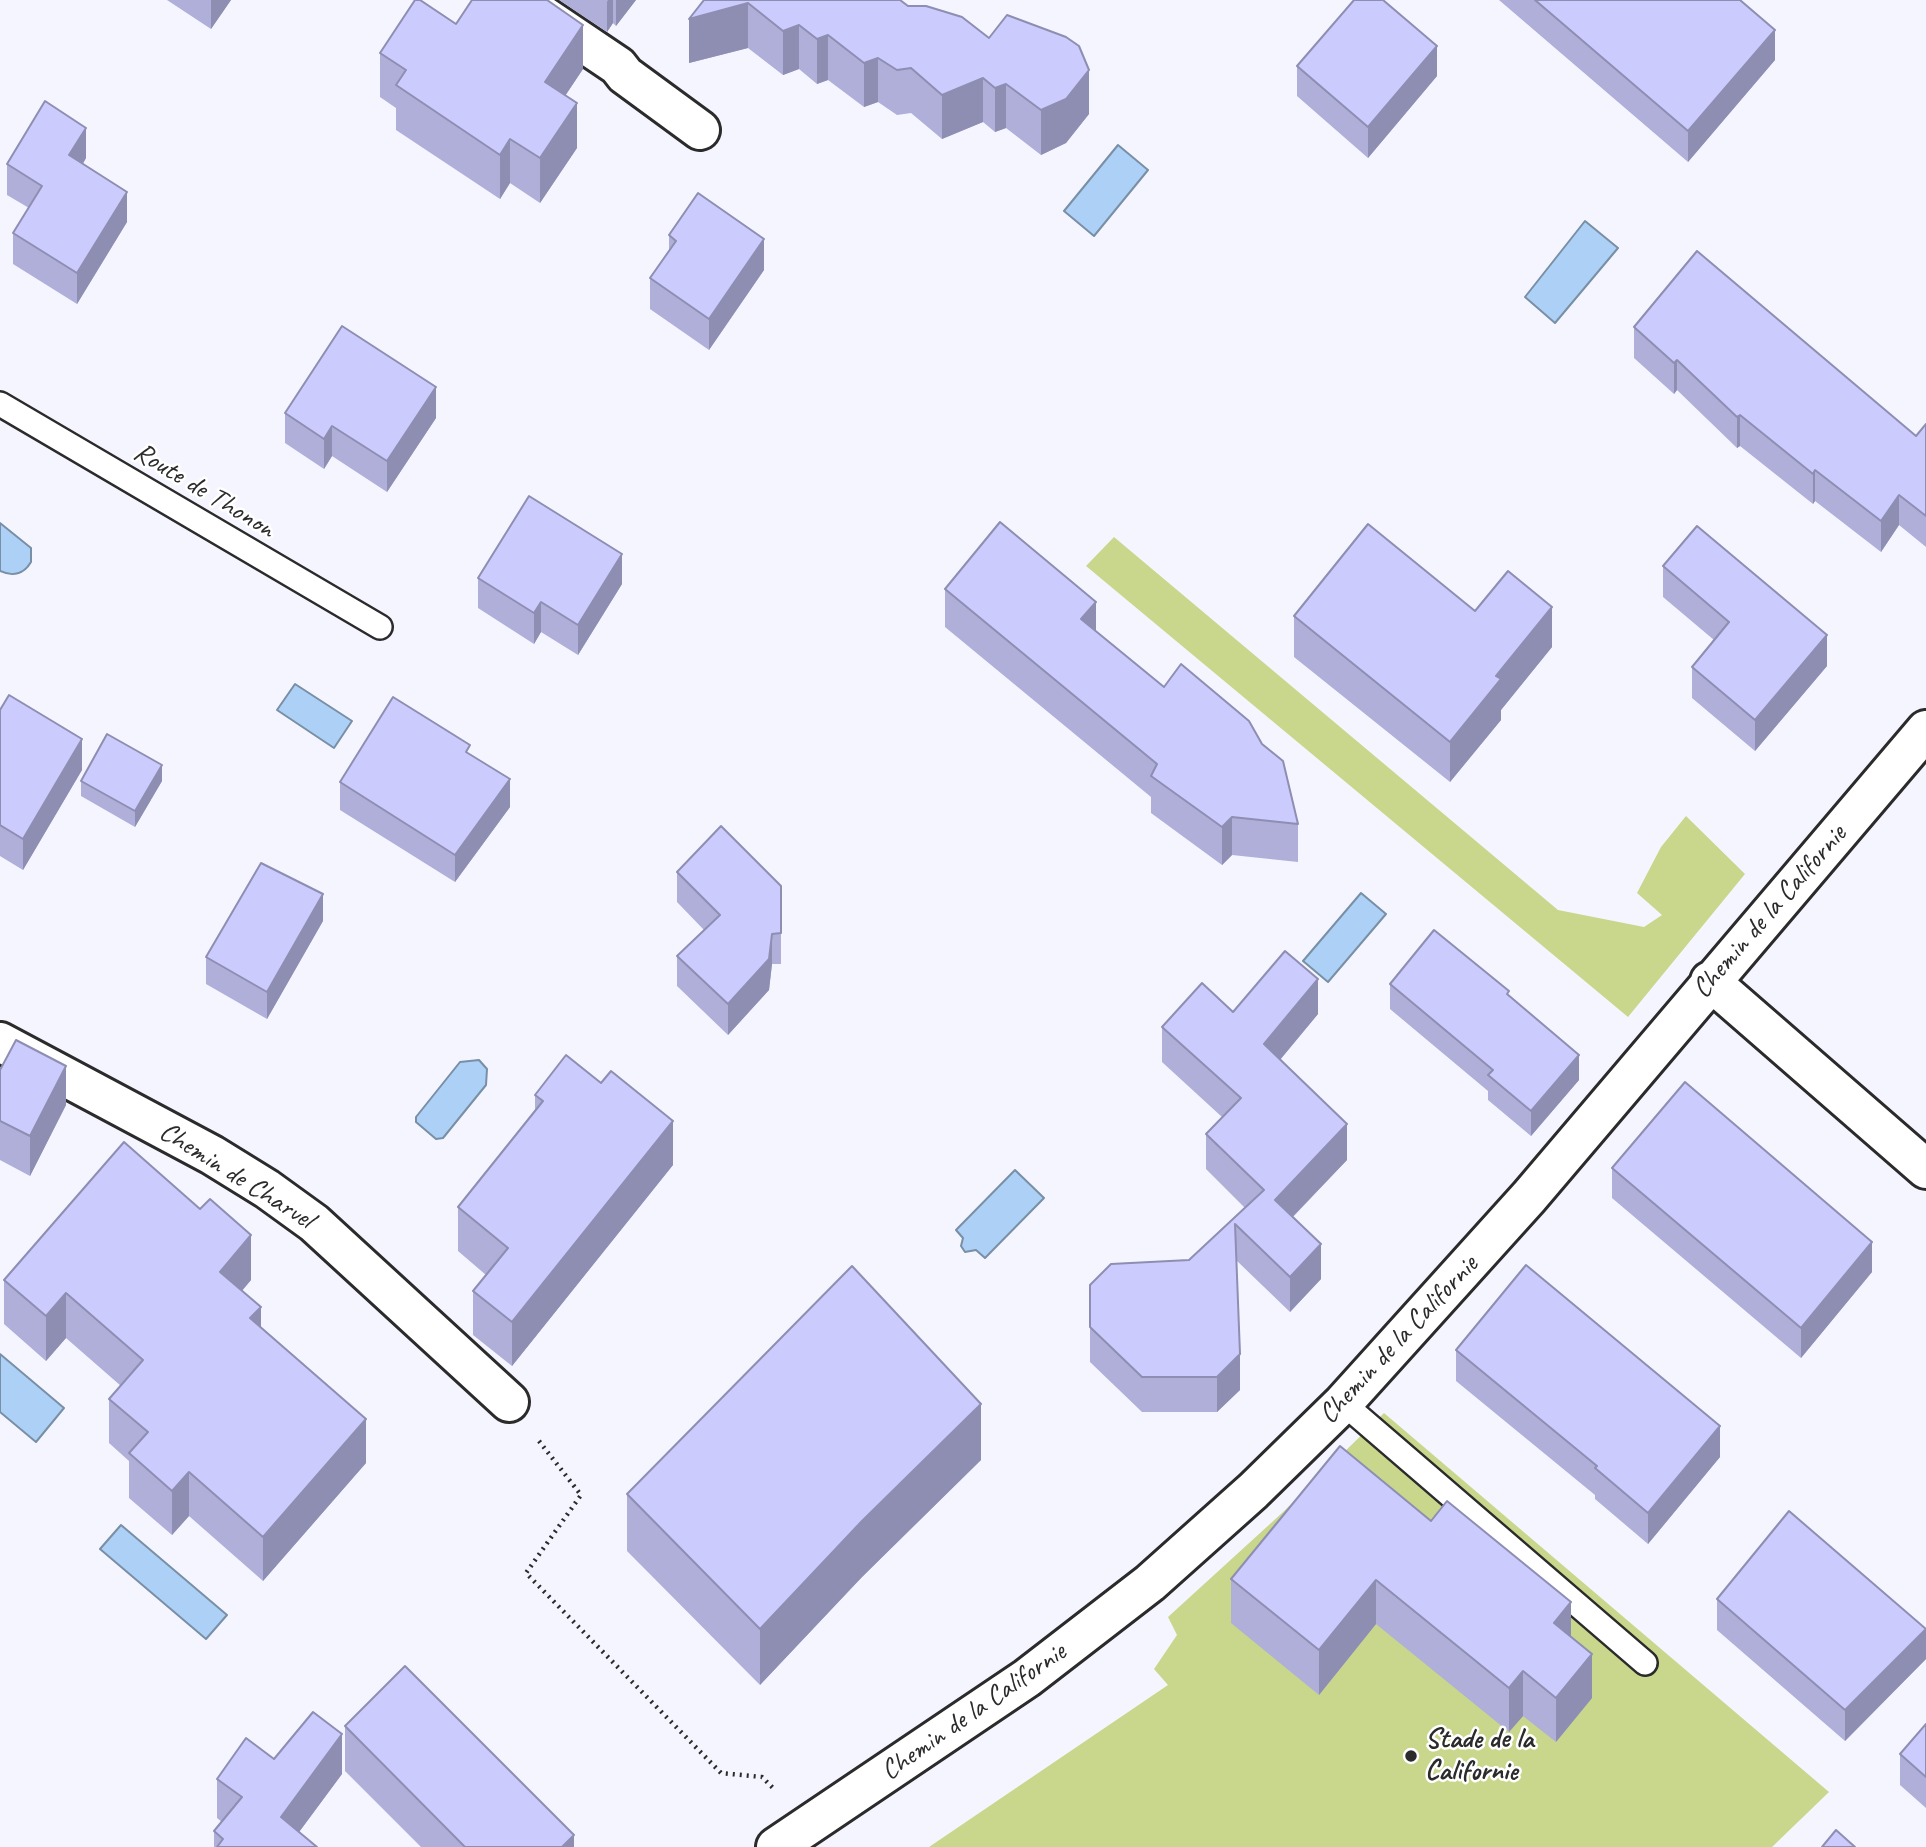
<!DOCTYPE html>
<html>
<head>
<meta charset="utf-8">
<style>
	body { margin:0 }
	canvas { display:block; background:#f5f5ff }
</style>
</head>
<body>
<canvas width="1926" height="1847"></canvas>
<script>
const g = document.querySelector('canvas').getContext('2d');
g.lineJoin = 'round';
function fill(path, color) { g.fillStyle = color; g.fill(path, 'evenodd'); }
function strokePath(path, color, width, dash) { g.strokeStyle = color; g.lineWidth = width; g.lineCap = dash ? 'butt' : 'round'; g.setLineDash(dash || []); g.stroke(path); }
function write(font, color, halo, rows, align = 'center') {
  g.font = font + ' Caveat,sans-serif'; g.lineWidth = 5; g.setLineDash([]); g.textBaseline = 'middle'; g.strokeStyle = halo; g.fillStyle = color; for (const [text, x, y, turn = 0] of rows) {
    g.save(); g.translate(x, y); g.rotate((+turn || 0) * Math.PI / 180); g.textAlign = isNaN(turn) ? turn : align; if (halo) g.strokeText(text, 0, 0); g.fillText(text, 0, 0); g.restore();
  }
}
fill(new Path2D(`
	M1114 537 1558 910 1644 927 1662 915 1637 893 1661 847 1686 816 1745 874 1628 1017 1086 566Z
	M1384 1413 1829 1792 1772 1847H929L1168 1685 1154 1669 1177 1635 1168 1617 1282 1513Z`), '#c8d78b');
const water = new Path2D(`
	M1118 145 1148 170 1094 236 1064 211Z
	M1585 221 1618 248 1555 323 1525 297Z
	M0 523 31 548V562C24 574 13 577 0 571Z
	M295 684 352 721 334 748 277 710Z
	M1361 893 1386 914 1328 982 1303 961Z
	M479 1060 487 1069 486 1085 443 1138 436 1139 416 1122V1117L460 1062Z
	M1015 1170 1044 1198 985 1258 976 1250 965 1252 961 1246 963 1238 956 1230Z
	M0 1354 64 1408 36 1442 0 1412Z
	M121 1525 227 1615 206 1639 100 1549Z`);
fill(water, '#add1f6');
strokePath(water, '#798fa5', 2);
const lane = new Path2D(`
	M0 404 380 627
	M1343 1403 1645 1663`);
const street = new Path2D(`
	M520 0 618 66 625 75 700 130
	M1710 981 1926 1169
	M0 1042 212 1155 267 1189 314 1223 509 1402
	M776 1847 1027 1678 1150 1583 1253 1491 1343 1403 1529 1197 1926 730`);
strokePath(lane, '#2b2b2b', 28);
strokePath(street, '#2b2b2b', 44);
strokePath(new Path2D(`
	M539 1441 581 1495 526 1573 721 1773 762 1777 773 1788`), '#2b2b2b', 4.5, [2, 5]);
strokePath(lane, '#fff', 23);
strokePath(street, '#fff', 38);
fill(new Path2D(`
	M167 0H231L211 29Z
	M559 0H636L616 26 613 23 607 32Z
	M704 0 908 6 1089 114 1066 143 1041 155 1006 128 995 132 983 122 942 139 911 113 897 115 878 102 864 107 828 80 817 84 799 69 783 75 748 48 689 63Z
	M1499 0H1740L1775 60 1688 162Z
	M456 24 583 69 565 96 577 148 540 203 510 183 500 199 396 130V108L380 97V53Z
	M1297 66 1437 76 1368 158 1297 96Z
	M86 158 83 164 127 222 77 304 13 264V233L29 208 7 195V164Z
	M669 235 764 270 709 350 650 309V278L669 251Z
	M1634 327 1916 436 1926 424V547L1899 525 1881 552 1815 501 1813 504 1740 446 1737 448 1677 390 1674 394 1634 358Z
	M285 413 436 418 387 492 332 456 324 469 285 443Z
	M1663 566 1827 666 1755 751 1692 698V667L1714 640 1663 597Z
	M478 578 622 584 578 655 541 632 534 644 478 608Z
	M945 589 1096 631 1298 824V862L1232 855 1222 865 1151 813V797L945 627Z
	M1475 611 1552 647 1501 710V720L1450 782 1294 657V616Z
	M0 710 82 770 23 870 0 856Z
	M470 754 510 807 455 882 340 810V782Z
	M81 781H162L135 827 81 796Z
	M677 872 781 886V964H772L769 990 728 1035 677 986V956L704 930 677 902Z
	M323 921 267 1019 206 984V957Z
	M1390 984 1509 995 1579 1080 1531 1136 1488 1100V1091L1390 1009Z
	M1233 1012 1318 1014 1280 1060 1347 1160 1293 1217 1321 1279 1290 1312 1236 1260 1240 1390 1217 1412H1142L1090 1362V1285L1189 1260 1245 1208 1206 1169V1134L1222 1117 1162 1062V1027Z
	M0 1070 66 1105 30 1176 0 1160Z
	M601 1083 673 1165 512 1366 473 1335V1291L486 1275 458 1251V1207L535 1111V1095Z
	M1612 1168 1872 1272 1801 1358 1612 1198Z
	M4 1280H251L242 1291 261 1328 366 1463 263 1581 189 1516 172 1535 129 1498V1461L109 1443V1399L121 1386 66 1338 46 1361 4 1324Z
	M1456 1350 1720 1457 1648 1544 1595 1499V1495L1456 1381Z
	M1340 1446 1571 1637 1592 1698 1556 1742 1523 1716 1509 1732 1376 1624 1319 1695 1231 1623V1579Z
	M981 1460 862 1577 760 1685 627 1551V1494Z
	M1717 1599 1926 1659 1845 1741 1717 1630Z
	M1926 1724V1808L1900 1785V1754Z
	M345 1726 574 1847H421L345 1771Z
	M342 1774 299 1832 317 1847H214V1831L222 1822 217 1818V1779Z`), '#afafda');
fill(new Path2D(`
	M211 0H231L211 29Z
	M608 0H613V23L607 32V2Z
	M616 0H636L616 26Z
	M748 3V48L689 63V19Z
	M583 25V69L545 126V82Z
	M799 25V69L783 75V31Z
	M1775 30V60L1688 162V131Z
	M828 35V80L817 84V39Z
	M1437 46V76L1368 158V127Z
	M878 58V102L864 107V63Z
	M1089 70V114L1066 143 1041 155V110Z
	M983 78V122L942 139V95Z
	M1006 84V128L995 132V88Z
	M577 103V148L540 203V158Z
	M86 128V158L69 186V155Z
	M510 139V183L500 199V155Z
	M127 192V222L77 304V273Z
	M764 239V270L709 350V319Z
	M1677 360V390L1674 394V363Z
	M436 387V418L387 492V461Z
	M1740 415V446L1737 448V417Z
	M332 426V456L324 469V439Z
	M1815 470V501L1813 504V474Z
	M1899 495V525L1881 552V521Z
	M622 554V584L578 655V625Z
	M541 602V632L534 644V613Z
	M1096 602V640L1081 619Z
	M1552 607V647L1501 710V720L1450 782V742L1496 676Z
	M1827 635V666L1755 751V720Z
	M82 739V770L23 870V839Z
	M162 765V781L135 827V811Z
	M510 779V807L455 882V855Z
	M1232 817V855L1222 865V827Z
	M323 894V921L267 1019V992Z
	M772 934V964L769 990 728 1035V1004Z
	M1318 979V1014L1264 1079V1044Z
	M1579 1055V1080L1531 1136V1111Z
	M66 1066V1105L30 1176V1136Z
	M673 1121V1165L512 1366V1322Z
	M1347 1124V1160L1275 1235V1200Z
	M251 1235V1280L220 1316V1272Z
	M1872 1242V1272L1801 1358V1328Z
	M1321 1244V1279L1290 1312V1277Z
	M66 1293V1338L46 1361V1316Z
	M261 1307V1351L250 1318Z
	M1240 1354V1390L1217 1412V1377Z
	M981 1404V1460L862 1577 760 1685V1629L862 1521Z
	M366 1419V1463L263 1581V1537Z
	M1720 1426V1457L1648 1544V1513Z
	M189 1472V1516L172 1535V1491Z
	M1376 1580V1624L1319 1695V1650Z
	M1571 1602V1647L1554 1623Z
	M1926 1629V1659L1845 1741V1710Z
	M1592 1654V1698L1556 1742V1698Z
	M1523 1671V1716L1509 1732V1688Z
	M342 1734V1774L288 1847 281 1817Z
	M574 1835V1847H562Z`), '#8e8eb2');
const building = new Path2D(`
	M415 0H420L456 24 472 0H547L583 25 545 82 577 103 540 158 510 139 500 155 396 85 406 70 380 53Z
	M704 0H900L908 6H926L962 17 989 38 1007 15 1066 37 1079 46 1089 70 1066 99 1041 110 1006 84 995 88 983 78 942 95 911 68 897 70 878 58 864 63 828 35 817 39 799 25 783 31 748 3 689 19Z
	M1354 0H1383L1437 46 1368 127 1297 66Z
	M1535 0H1740L1775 30 1688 131Z
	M45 101 86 128 69 155 127 192 77 273 13 233 42 186 7 164Z
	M698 193 764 239 709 319 650 278 676 241 669 235Z
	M1697 251 1916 436 1926 424V516L1899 495 1881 521 1815 470 1813 474 1740 415 1737 417 1677 360 1674 363 1634 327Z
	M342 326 436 387 387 461 332 426 324 439 285 413Z
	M529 496 622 554 578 625 541 602 534 613 478 578Z
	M1000 522 1096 602 1081 619 1164 687 1181 664 1249 721 1262 744 1283 761 1298 824 1232 817 1222 827 1151 776 1157 764 945 589Z
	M1368 524 1475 611 1508 571 1552 607 1496 676 1501 679 1450 742 1294 616Z
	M1697 526 1827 635 1755 720 1692 667 1729 622 1663 566Z
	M9 695 82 739 23 839 0 825V710Z
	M393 697 470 745 466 752 510 779 455 855 340 782Z
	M107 734 162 765 135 811 81 781Z
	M721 826 781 886V933L772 934 769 959 728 1004 677 956 720 915 677 872Z
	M261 863 323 894 267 992 206 957Z
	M1434 930 1509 991 1507 994 1579 1055 1531 1111 1488 1075 1493 1070 1390 984Z
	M1285 951 1318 979 1264 1044 1347 1124 1275 1200 1321 1244 1290 1277 1235 1224 1240 1354 1217 1377H1142L1090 1327V1285L1111 1264 1189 1260 1264 1190 1206 1134 1241 1098 1162 1027 1202 983 1233 1012Z
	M16 1040 66 1066 30 1136 0 1121V1070Z
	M566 1055 601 1083 611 1071 673 1121 512 1322 473 1291 508 1248 458 1207 543 1101 535 1095Z
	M1685 1082 1872 1242 1801 1328 1612 1168Z
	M124 1142 200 1209 210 1199 251 1235 220 1272 261 1307 250 1318 366 1419 263 1537 189 1472 172 1491 129 1453 148 1432 109 1399 143 1360 66 1293 46 1316 4 1280Z
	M1526 1265 1720 1426 1648 1513 1595 1468 1597 1466 1456 1350Z
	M852 1266 981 1404 862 1521 760 1629 627 1494Z
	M1340 1446 1431 1521 1447 1501 1571 1602 1554 1623 1592 1654 1556 1698 1523 1671 1509 1688 1376 1580 1319 1650 1231 1579Z
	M1789 1511 1926 1629 1845 1710 1717 1599Z
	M405 1666 574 1835 562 1847H465L345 1726Z
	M313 1712 342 1734 281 1817 317 1847H217L223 1839 214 1831 242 1797 217 1779 246 1738 274 1759Z
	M1926 1724V1777L1900 1754Z
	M1836 1830 1855 1847H1822Z`);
fill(building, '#cbcbfe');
strokePath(building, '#8e8eb2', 2);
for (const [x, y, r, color] of [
	[1411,1756,7,"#2b2b2b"]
]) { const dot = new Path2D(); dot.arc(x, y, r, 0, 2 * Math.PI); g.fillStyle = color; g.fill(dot); strokePath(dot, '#fff', 2.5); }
write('28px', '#2b2b2b', '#fff', [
	["Route de Thonon",204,491,31],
	["Chemin de la Californie",1770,912,-49],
	["Chemin de Charvel",236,1176,32],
	["Chemin de la Californie",1399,1340,-47],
	["Chemin de la Californie",974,1712,-35]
]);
write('bold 28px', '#2b2b2b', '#fff', [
	["Stade de la",1425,1740],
	["Californie",1425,1772]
], 'left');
</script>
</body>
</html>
